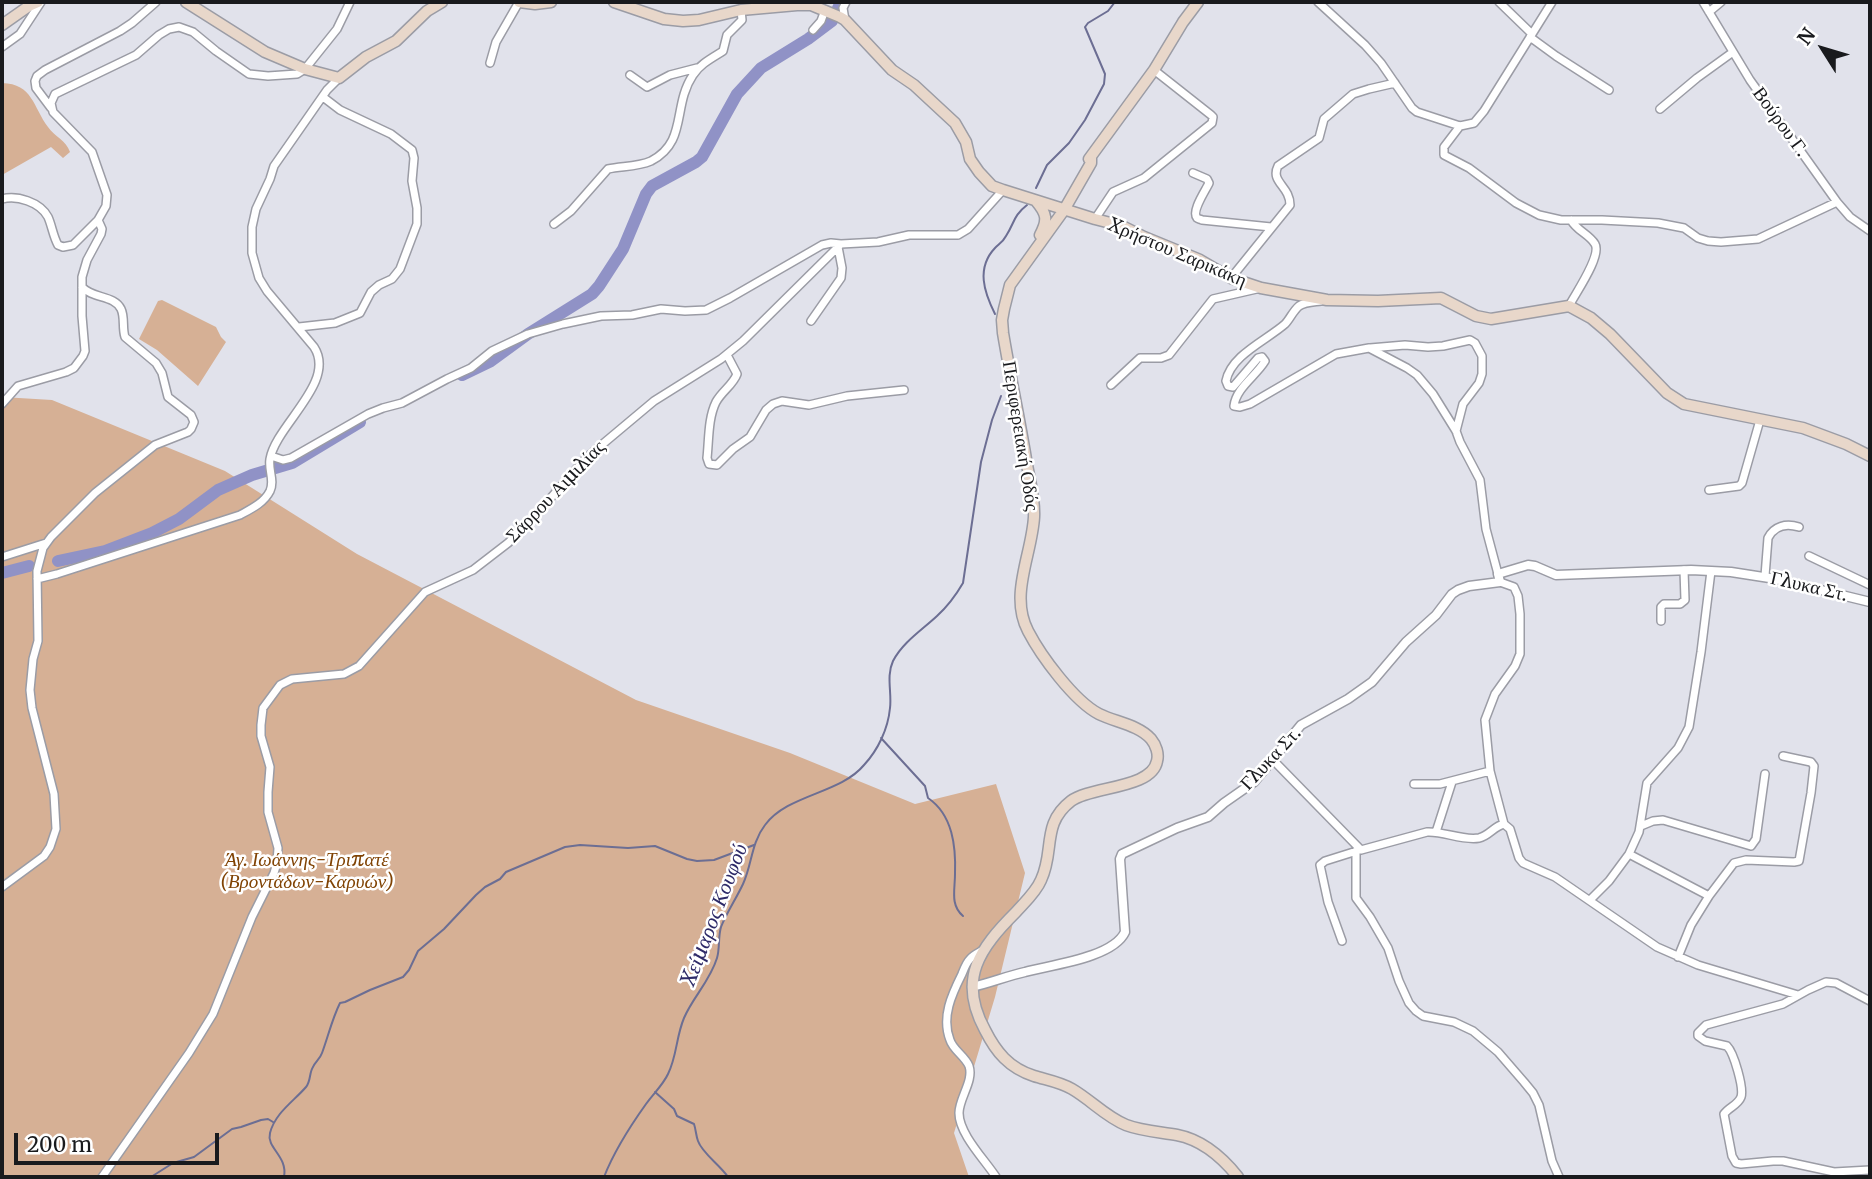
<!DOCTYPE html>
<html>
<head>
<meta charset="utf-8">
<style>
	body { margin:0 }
	#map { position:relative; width:1872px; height:1179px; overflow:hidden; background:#e1e2eb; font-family:Merriweather,serif }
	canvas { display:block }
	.frame { position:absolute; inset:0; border:4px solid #191a1d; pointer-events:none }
	.north { position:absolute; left:1788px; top:14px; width:70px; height:70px; -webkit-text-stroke:5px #fff; paint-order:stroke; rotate:307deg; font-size:19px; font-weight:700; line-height:28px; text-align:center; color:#191a1d }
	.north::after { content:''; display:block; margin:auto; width:24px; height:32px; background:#191a1d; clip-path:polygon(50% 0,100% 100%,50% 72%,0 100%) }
	.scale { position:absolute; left:14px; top:1133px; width:205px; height:32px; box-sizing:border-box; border:4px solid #191a1d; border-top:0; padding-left:9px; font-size:21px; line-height:24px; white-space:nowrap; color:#191a1d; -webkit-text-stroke:5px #fff; paint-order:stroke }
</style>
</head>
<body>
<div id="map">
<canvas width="1872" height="1179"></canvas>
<div class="frame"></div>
<div class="north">N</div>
<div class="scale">200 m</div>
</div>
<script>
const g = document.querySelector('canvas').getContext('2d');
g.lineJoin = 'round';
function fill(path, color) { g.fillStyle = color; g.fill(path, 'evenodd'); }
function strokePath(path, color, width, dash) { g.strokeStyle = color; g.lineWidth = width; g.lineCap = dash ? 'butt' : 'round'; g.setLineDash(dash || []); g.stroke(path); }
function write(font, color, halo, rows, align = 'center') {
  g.font = font + ' Merriweather,serif'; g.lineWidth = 5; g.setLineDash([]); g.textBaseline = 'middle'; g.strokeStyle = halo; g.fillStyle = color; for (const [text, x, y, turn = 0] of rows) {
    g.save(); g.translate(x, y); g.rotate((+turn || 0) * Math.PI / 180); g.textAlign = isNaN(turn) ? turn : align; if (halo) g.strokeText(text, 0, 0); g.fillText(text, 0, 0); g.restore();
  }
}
fill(new Path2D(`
	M2 83C33 84 33 107 48 127 55 137 66 140 70 152L63 158 51 147 2 175Z
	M162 300 216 327 221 337 226 342 198 386 157 350 139 339 158 301Z
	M2 397 52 400 225 471 357 554 636 700 790 753 915 804 996 784 1025 873 995 997 954 1133 969 1177H2Z`), '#d6b095');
strokePath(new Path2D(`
	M1036 188 1047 165 1069 143 1085 120 1104 84 1105 74 1085 27 1088 23 1108 11 1115 2
	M995 314C984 292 976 268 995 248 999 244 1003 242 1006 236 1015 222 1013 216 1027 205
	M881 738 925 786 928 798C953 815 956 847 955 874 955 890 950 905 963 916
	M655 1092 674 1109 677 1116 694 1124C696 1130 696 1136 698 1141 702 1153 720 1165 728 1177
	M151 1177 173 1163 194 1157 232 1129 241 1127 261 1120 268 1119 273 1122
	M284 1177C288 1156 266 1148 270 1133 275 1113 294 1101 306 1087 311 1081 309 1073 313 1067 315 1062 320 1059 322 1053 328 1037 332 1019 340 1003L345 1002 370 990 403 977 409 970 418 951 444 929 476 895 485 887 500 879 506 872 565 847 580 845 628 848 655 846 687 859 697 861 714 860 754 845
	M604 1177C613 1154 631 1125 646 1104 653 1094 663 1085 668 1074 677 1056 676 1037 684 1018 693 997 710 981 717 958 720 948 718 937 721 927 727 912 736 899 743 884 752 865 751 843 765 825 788 794 840 794 864 765 878 750 888 729 890 708 892 693 886 676 893 661 903 642 922 630 937 616 948 606 956 595 963 583L981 462 992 420 1001 396`), '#6c6e93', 2);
strokePath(new Path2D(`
	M462 375 491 361 528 334 592 294 599 286 623 249 646 194 652 186 696 162 702 157 737 94 761 68 808 39 832 21 841 2
	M58 561 105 551 152 533 179 519 218 490 252 475 292 463 360 422
	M2 573 29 566`), '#9092c6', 12);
const minor = new Path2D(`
	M1318 2 1365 45 1381 63 1412 108 1417 112 1460 126 1474 123 1484 111 1552 2
	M1499 2 1532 34
	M1703 2 1750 80 1837 202 1850 217 1870 231
	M1709 12 1721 2
	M845 20 843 8 846 2
	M813 30 821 21 825 10
	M1530 37 1556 56 1609 90
	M2 47 20 34 41 2
	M490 63 496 42 519 2
	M630 75 647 87 670 75 697 68
	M51 108 36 88 35 81 37 76 45 70 120 31 132 23 156 2
	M1660 109 1697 78 1733 52
	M1460 126 1444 147V155L1469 168 1516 203 1539 215 1561 220H1602L1658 223 1684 228 1698 238 1708 241 1721 242 1758 239 1837 202
	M1193 173 1207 179 1209 183C1206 190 1191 211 1197 218 1198 219 1200 219 1202 220L1271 227
	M2 199C17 195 40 202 48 217 52 226 53 236 58 245L63 247 73 245 98 220 106 206 107 195 92 152 53 112 51 103 55 94 136 55 159 35 169 29 179 27 193 32 216 51 249 74 268 76 297 74 305 69 337 29 350 2
	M1095 219 1113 192 1144 178 1212 123 1213 117 1211 115 1154 70
	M554 224 571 211 608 169C622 166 637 167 651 161 688 142 672 106 693 75 700 64 712 58 723 51L727 35 742 20 741 10
	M1231 278 1290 205C1290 186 1270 182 1278 166L1319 138 1324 119 1353 94 1369 89 1395 83
	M1321 301C1314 302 1305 302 1299 306 1293 311 1290 319 1285 324 1267 340 1231 355 1226 381L1228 386 1233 387 1258 358 1262 357 1265 361C1256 376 1236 388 1234 406L1240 407 1250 404 1336 354 1369 348 1407 368 1417 375 1433 394 1456 431 1460 442 1480 480 1486 529 1498 574
	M1569 306C1575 294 1602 256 1595 244 1589 234 1577 231 1571 220
	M811 321 841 278 842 268 838 247
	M299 327 335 323 360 313 371 292 379 285 392 279 400 269 417 224V208L412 181 414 158 412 150 391 134 340 110 323 97
	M1370 348 1405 345 1428 347 1443 346 1470 340 1475 343 1482 356V374L1479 383 1463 404 1456 431
	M727 355 737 374C733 385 722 391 716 402 708 418 709 440 707 458L709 464 717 465 733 449 750 437 766 410 773 404 782 401 809 405 847 396 904 390
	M1111 385 1140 358H1161L1169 355 1213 299 1261 288
	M2 404 18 386 66 372 74 368 83 356 85 351 82 316V277L87 260 101 234 102 229 98 220
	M271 456 283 460 291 458 368 414 383 408 402 403 447 379 471 368 492 351 528 334 563 324 601 316 632 315 661 309 685 311 706 310 730 298 822 245 831 243 841 244
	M1709 490 1739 486 1742 483 1760 420
	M1809 556 1870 585
	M2 557 46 543
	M1765 576 1768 538C1774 526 1786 523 1799 527
	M37 579 57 574 240 515C251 509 264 503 270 491 275 480 268 471 270 459 276 425 337 382 314 347L267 291 259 278 252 253V227L256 209 270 179 274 166 327 90 339 78
	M1500 582 1514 587 1518 596 1520 614V654L1515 666 1495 694 1485 720 1490 771 1504 824
	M1661 621V607L1664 604H1680L1685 600 1684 570
	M1273 760 1361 850 1427 832C1444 831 1462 841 1479 838 1489 836 1494 826 1504 824L1510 829 1519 858 1523 863 1555 877 1657 947 1698 965 1798 995
	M1414 784H1440L1490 771
	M1641 826 1653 821 1663 820 1751 846 1756 839 1765 774
	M1436 832 1452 782
	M1356 851V898L1370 917 1388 948 1399 981 1409 1003 1416 1011 1423 1016 1454 1022 1473 1031 1498 1052 1524 1082 1533 1093 1539 1105 1552 1161 1559 1177
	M1629 854 1709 896
	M2 887 44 856 50 847 56 829 54 794 32 708 30 690 33 659 38 641 37 571 43 548 51 537 95 493 155 445 188 432 191 429 194 422 191 415 168 397 162 373 156 363 125 337C122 328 125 317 121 309 114 295 93 299 82 287
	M1590 900 1609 881 1629 854 1639 832 1647 783 1678 748 1689 727 1701 652 1711 571
	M1342 941 1328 902 1320 865 1325 861 1360 850
	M983 950C978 953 973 955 970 959 966 963 964 969 962 974 952 994 941 1017 950 1040 953 1050 965 1056 969 1066 974 1081 959 1098 959 1113 959 1134 985 1160 996 1177
	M1678 957 1691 925 1709 896 1734 863 1746 860 1794 862 1799 861 1811 793 1814 766 1811 762 1783 756
	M1870 1001 1836 983 1826 982 1808 990 1783 1004 1706 1025 1698 1033V1036L1705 1041 1727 1046C1734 1053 1744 1088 1741 1097 1738 1105 1729 1107 1724 1114L1732 1156 1736 1163 1741 1164 1773 1161H1783L1834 1172 1870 1170
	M102 1177 189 1053 213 1014 252 917 274 873 277 863 278 848 268 812V792L270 767 261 736V725L263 708 280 685 292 679 344 674 359 666 425 592 473 570 508 543 525 527 586 458 654 401 721 359 743 341 841 244 878 242 909 235H958L968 229 1003 190`);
const tertiary = new Path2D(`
	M972 987C990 983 1007 976 1025 972 1050 965 1113 958 1125 932L1120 859 1122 854 1177 828 1208 817 1224 803 1254 782 1301 725 1348 699 1372 682 1406 642 1436 615 1452 594 1458 590 1469 586 1500 582 1498 574 1528 565 1535 566 1556 575 1691 570 1731 572 1776 579 1870 602`);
const secondary = new Path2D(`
	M186 2 265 52 305 69 339 78 366 57 396 41 427 11 442 2
	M519 2 535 4 551 2
	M614 2 664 19 683 21 699 20 741 10 797 5H811L840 17 845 20 892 70 914 85 955 123 966 142 970 159 979 172 992 186 1003 190 1095 219 1122 226 1144 237 1200 260 1231 278 1261 288 1327 300 1378 301 1441 298 1476 316 1491 319 1569 306 1591 318 1610 334 1667 393 1684 404 1803 428 1846 444 1870 456
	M2 25 29 6 38 2
	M1091 157V163L1064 210 1010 285 1004 309 1002 320 1003 333C1010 375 1019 417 1026 459 1029 478 1035 497 1034 517 1032 554 1009 595 1028 631 1041 656 1074 701 1099 714 1115 722 1139 725 1151 739 1156 745 1159 754 1157 761 1152 789 1091 786 1071 801 1041 824 1055 851 1041 880 1036 892 1025 902 1016 912 980 948 957 979 985 1030 996 1052 1009 1068 1034 1076 1047 1080 1060 1082 1072 1089 1091 1100 1106 1117 1126 1125 1142 1131 1160 1132 1177 1135 1203 1140 1222 1157 1238 1177
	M1089 159 1154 70 1183 22 1198 2
	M1036 201C1047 214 1048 220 1040 235`);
strokePath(minor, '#9b9ca5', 10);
strokePath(tertiary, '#9b9ca5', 11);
strokePath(secondary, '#9b9ca5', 13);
strokePath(minor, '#fff', 7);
strokePath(tertiary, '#fff', 8);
strokePath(secondary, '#e8d7ca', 10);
write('19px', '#191a1d', '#fff', [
	["Βούρου Γ.",1780,122,54],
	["Χρήστου Σαρικάκη",1177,253,23],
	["Περιφερειακή Οδός",1020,436,81],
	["Σάρρου Αιμιλίας",556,492,-46],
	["Γλυκα Στ.",1809,587,13],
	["Γλυκα Στ.",1271,759,-47]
]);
write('italic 19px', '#804304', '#fff', [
	["Άγ. Ιωάννης-Τριπατέ",307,861],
	["(Βροντάδων-Καρυών)",307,883]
]);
write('italic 21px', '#2e2a68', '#fff', [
	["Χείμαρος Κουφού",715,915,-69]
]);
</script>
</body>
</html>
